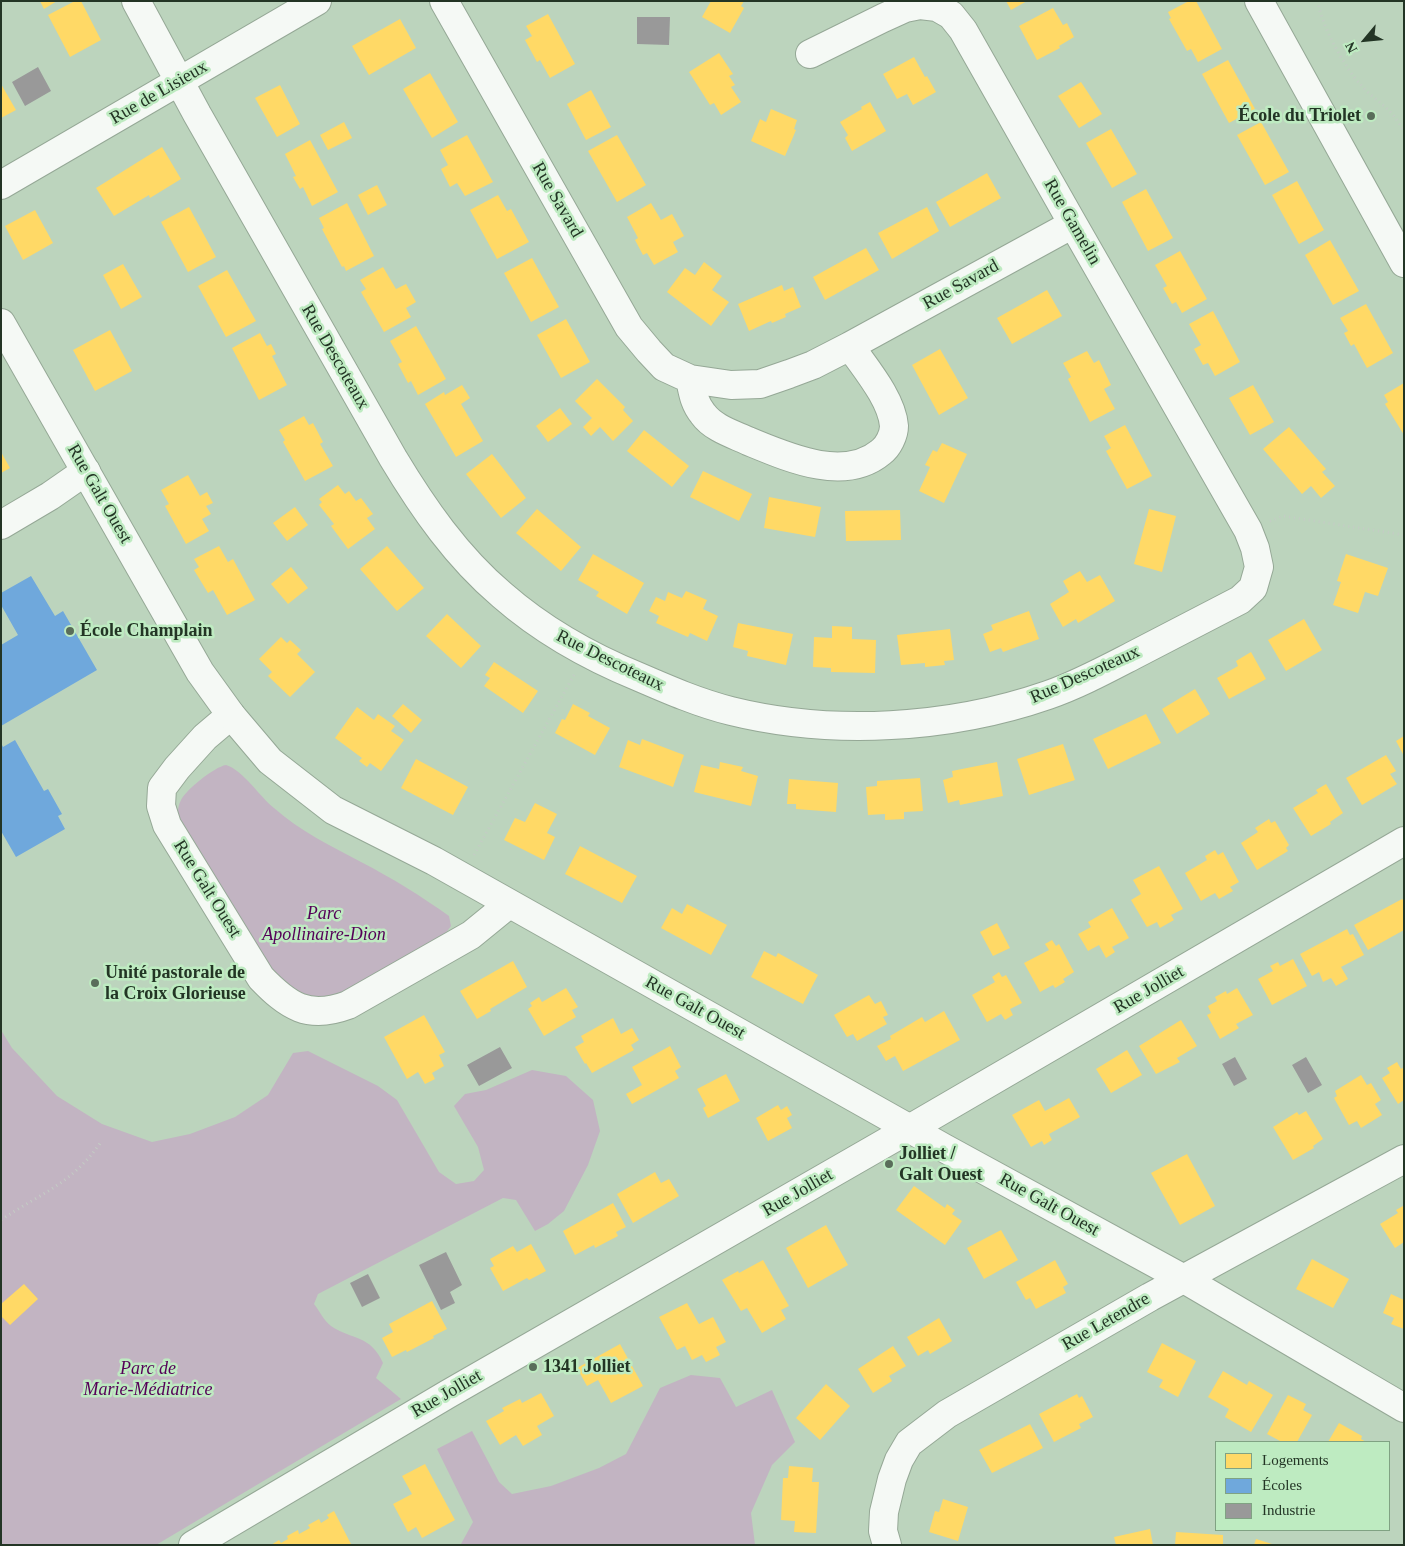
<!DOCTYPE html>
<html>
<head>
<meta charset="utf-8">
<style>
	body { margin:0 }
	#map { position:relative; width:1405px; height:1546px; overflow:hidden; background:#bcd4bd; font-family:"Times New Roman",serif }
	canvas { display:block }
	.frame { position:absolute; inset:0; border:2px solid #233525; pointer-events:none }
	.legend { position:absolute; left:1215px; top:1441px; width:175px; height:90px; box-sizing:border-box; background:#beebc1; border:1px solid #80a283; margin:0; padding:6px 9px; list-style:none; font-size:15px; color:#233525 }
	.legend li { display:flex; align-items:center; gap:10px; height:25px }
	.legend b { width:25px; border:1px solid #80a283 }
	.north { position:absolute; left:1340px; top:15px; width:50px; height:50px; -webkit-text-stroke:4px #beebc1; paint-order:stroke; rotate:242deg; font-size:14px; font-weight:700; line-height:20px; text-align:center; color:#233525 }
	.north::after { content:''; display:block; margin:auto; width:18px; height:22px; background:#233525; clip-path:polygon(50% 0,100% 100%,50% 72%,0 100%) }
</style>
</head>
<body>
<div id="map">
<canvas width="1405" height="1546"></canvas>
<div class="frame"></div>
<ul class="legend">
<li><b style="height:14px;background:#ffd966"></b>Logements</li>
<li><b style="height:14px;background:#6fa8dc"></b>Écoles</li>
<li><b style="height:14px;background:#999"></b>Industrie</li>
</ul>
<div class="north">N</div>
</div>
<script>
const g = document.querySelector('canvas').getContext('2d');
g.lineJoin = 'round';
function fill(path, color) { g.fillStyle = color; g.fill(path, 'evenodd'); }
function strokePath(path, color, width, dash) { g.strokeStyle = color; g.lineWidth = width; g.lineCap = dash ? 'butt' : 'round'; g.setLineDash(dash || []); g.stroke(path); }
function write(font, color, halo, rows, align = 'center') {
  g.font = font + ' "Times New Roman",serif'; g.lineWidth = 5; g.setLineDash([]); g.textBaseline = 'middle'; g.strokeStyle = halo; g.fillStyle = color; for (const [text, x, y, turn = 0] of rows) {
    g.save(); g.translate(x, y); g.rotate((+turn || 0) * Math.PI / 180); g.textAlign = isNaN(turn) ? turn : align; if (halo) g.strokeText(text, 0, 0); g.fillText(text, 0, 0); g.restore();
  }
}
fill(new Path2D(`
	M226 765C243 770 260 797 274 808 300 831 331 846 361 862 392 878 421 896 449 916L451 926 442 938 345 996 319 1002 284 991 177 817C178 811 178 806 181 800 186 790 214 767 226 765Z
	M1 1030 12 1048 57 1096 102 1124 152 1142 190 1134 235 1117 268 1095 293 1053 308 1051 378 1086 397 1100 439 1172 456 1184 474 1181 484 1170 478 1147 454 1106 465 1094 486 1090 532 1070 566 1076 593 1100 600 1131 588 1165 564 1211 548 1224 535 1231 516 1200 503 1198 318 1294 314 1304C319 1310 324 1321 331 1326 352 1340 371 1335 383 1363L376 1378 401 1399 156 1545H1Z
	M691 1375 720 1378 736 1407 772 1390 795 1442 772 1465 751 1513 755 1545H458L461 1544 473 1522 437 1449 472 1431 499 1482 512 1494 551 1486 599 1468 626 1454 660 1388Z`), '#c2b4c2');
fill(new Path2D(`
	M40 1H57L44 9Z
	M75 1H81L101 40 70 57 48 15Z
	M711 1H744L741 6 744 8 730 33 702 17Z
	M1006 1H1027L1011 10Z
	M1189 1H1196L1222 49 1198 62 1191 49 1187 51 1169 19 1171 18 1168 12Z
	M1053 8 1063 25 1067 23 1074 37 1059 46 1060 48 1037 60 1019 26Z
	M548 14 575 64 550 78 540 60 537 62 525 40 532 36 526 26Z
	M400 19 416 48 369 75 352 46Z
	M719 53 733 74 729 76 735 85 731 87 741 102 721 115 714 103 710 105 689 72Z
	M914 57 925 77 927 76 936 92 913 105 907 94 897 99 883 74Z
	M1228 60 1255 109 1229 123 1202 74Z
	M430 73 458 122 432 138 403 89Z
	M1081 82 1102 114 1079 128 1058 96Z
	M1 84 16 110 1 118Z
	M280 85 300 124 277 137 255 98Z
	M591 90 611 127 586 140 567 104Z
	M870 102 886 131 852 151 845 138 848 135 840 122 862 109 861 107Z
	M771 109 797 120 794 129 796 130 785 156 751 141 760 119 766 122Z
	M344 122 352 138 328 150 320 135Z
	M1261 122 1289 172 1265 185 1237 135Z
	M1111 129 1137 174 1112 188 1086 143Z
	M467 135 493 182 465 196 457 183 450 187 441 169 448 165 440 150Z
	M617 135 646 185 617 202 588 151Z
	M310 140 338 192 312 206 303 187 300 189 293 177 296 176 285 154Z
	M162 147 181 179 150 198 149 195 114 216 96 188Z
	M987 173 1001 198 950 227 936 202Z
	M1297 181 1324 230 1299 244 1272 195Z
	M377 185 387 205 368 215 358 195Z
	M1146 189 1173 238 1148 251 1122 202Z
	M498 195 507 211 511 209 529 242 497 259 470 210Z
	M347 203 374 256 346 271 344 266 342 267 322 229 324 228 319 218Z
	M651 203 661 220 672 214 684 236 673 242 678 252 654 265 647 253 643 255 635 240 638 238 627 217Z
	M189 207 216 257 188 272 161 222Z
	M927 207 939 231 892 259 878 233Z
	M35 210 53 243 23 260 5 226Z
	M1330 240 1359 291 1333 305 1305 255Z
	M866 248 879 270 825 300 813 277Z
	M1180 251 1207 299 1182 313 1176 302 1172 304 1163 288 1167 286 1155 265Z
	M532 258 559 307 531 322 504 273Z
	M704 262 722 276 712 290 729 302 711 326 667 292 685 268 695 275Z
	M123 264 142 297 121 309 103 275Z
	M383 267 396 289 406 284 416 302 406 308 411 317 384 332 361 292 366 289 360 280Z
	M227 270 256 321 226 337 198 286Z
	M782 285 784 291 793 287 801 307 785 314 786 317 772 323 771 321 749 331 738 304Z
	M1047 290 1062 316 1012 344 997 318Z
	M1366 304 1393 353 1367 368 1354 344 1351 346 1344 333 1348 331 1340 318Z
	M1213 311 1240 362 1215 376 1208 363 1203 365 1194 349 1201 345 1189 324Z
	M566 319 590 362 561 378 537 335Z
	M416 326 446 379 418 395 411 381 408 383 398 364 402 362 390 341Z
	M110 330 132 371 95 391 73 350Z
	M260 333 267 346 271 344 276 354 272 356 287 385 259 400 232 348Z
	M940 349 968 398 939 415 912 365Z
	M1087 351 1094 363 1099 360 1111 385 1104 389 1115 409 1090 422 1068 379 1071 377 1063 363Z
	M597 379 625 407 623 410 633 421 613 441 600 427 591 436 583 427 592 418 575 401Z
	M1404 383V435L1385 404 1388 402 1384 395Z
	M462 385 470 398 461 404 483 441 456 457 425 404 444 392 445 395Z
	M1253 385 1274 422 1250 435 1229 398Z
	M560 408 572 424 548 442 536 426Z
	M304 416 309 425 313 423 323 442 320 444 333 466 305 481 283 442 285 440 279 430Z
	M1125 425 1152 476 1127 489 1106 451 1111 448 1104 436Z
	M1289 427 1326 469 1322 472 1335 486 1321 498 1311 486 1302 494 1263 449Z
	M644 430 689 466 672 487 627 451Z
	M942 443 967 454 944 503 919 491 930 467 925 465 933 450 937 452Z
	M1 452 10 468 1 473Z
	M492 454 526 498 501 518 466 474Z
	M703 471 752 494 739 521 690 497Z
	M188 475 200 496 207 492 213 503 206 506 211 514 202 519 209 531 186 544 165 506 169 504 161 490Z
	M338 485 345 494 349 491 356 501 361 498 373 514 367 518 375 529 348 549 331 526 334 524 319 505 322 502 319 499Z
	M769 497 821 507 815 537 764 528Z
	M295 507 308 525 287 541 273 523Z
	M537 509 581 547 561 571 516 533Z
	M1149 509 1176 516 1162 572 1134 564Z
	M900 510 901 540 846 541 845 511Z
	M219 546 228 562 233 559 255 600 227 615 213 590 208 593 194 570 199 567 194 559Z
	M387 546 424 588 397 611 360 569Z
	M593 554 644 583 627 614 596 596 599 592 578 580Z
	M1346 554 1388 568 1378 596 1365 592 1358 613 1333 605 1341 582 1337 581Z
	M291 567 308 588 288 604 271 584Z
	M1080 571 1087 582 1100 575 1115 601 1078 623 1076 619 1063 627 1050 604 1069 592 1063 581Z
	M686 591 707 600 703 609 718 616 707 641 690 633 688 637 656 623 659 616 649 611 656 597 665 601 668 592 682 598Z
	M1029 611 1039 639 1003 652 1001 648 990 652 983 634 993 630 991 625Z
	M447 614 481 646 461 668 426 636Z
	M1304 619 1322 650 1286 671 1268 640Z
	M738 623 793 634 786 665 747 656 748 651 733 647Z
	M832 626 852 627V639L876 640 875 673 831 672V668L813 667 814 637 832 638Z
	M950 629 954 660 944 661 945 665 925 667V663L901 665 897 635Z
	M281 637 287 643 290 640 301 650 297 654 315 672 290 697 268 676 272 672 259 659Z
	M1251 652 1266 679 1229 699 1217 678 1238 666 1236 661Z
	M494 662 538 691 523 713 484 686 490 678 485 675Z
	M1195 689 1210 714 1177 734 1162 709Z
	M403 704 422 720 411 733 392 716Z
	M573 704 590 713 588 716 610 728 595 755 555 733 562 719 565 720Z
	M357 707 374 720 378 714 395 726 391 731 404 740 381 771 370 763 367 767 359 761 362 758 335 738Z
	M1146 714 1161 743 1108 769 1093 739Z
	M1404 736V756L1396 741Z
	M642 739 684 755 673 787 619 767 628 740 640 745Z
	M1063 744 1075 780 1029 795 1017 759Z
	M1386 755 1396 771 1390 774 1397 784 1362 805 1346 778Z
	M416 759 468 787 453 815 401 788Z
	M720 762 743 767 741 771 758 776 751 806 694 792 701 765 719 769Z
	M997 762 1003 796 960 805 959 800 948 803 943 780 953 777 952 771Z
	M920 778 923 811 904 812V819L885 820V814L868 815 866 787 877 786V781Z
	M789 779 838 783 836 812 796 809V804H787Z
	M1326 784 1343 813 1330 822 1331 824 1311 836 1293 808 1318 793 1316 790Z
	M535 803 557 814 547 833 555 837 544 860 504 840 515 818 525 822Z
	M1269 819 1271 823 1275 821 1289 845 1286 848 1288 851 1257 870 1241 843 1258 832 1255 828Z
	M580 846 637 876 622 903 565 874Z
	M1215 850 1218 855 1223 852 1239 882 1230 887 1233 891 1219 899 1215 893 1201 901 1185 873 1207 860 1205 856Z
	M1159 866 1183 909 1171 915 1174 920 1160 928 1157 922 1147 927 1131 900 1141 894 1133 880Z
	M1402 899 1404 901V930L1368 950 1354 925Z
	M687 904 727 925 711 955 661 928 672 908 682 914Z
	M1112 908 1129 938 1112 947 1115 952 1106 958 1099 945 1088 951 1078 934 1091 927 1088 922Z
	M997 923 1010 948 993 956 980 932Z
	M1347 929 1350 935 1353 934 1364 955 1341 967 1348 979 1336 986 1331 978 1323 982 1319 972 1312 976 1300 954Z
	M1052 940 1056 946 1059 944 1074 972 1063 979 1065 982 1055 988 1053 985 1040 992 1024 963 1049 950 1045 944Z
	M764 951 776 957 778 953 818 975 803 1004 751 977Z
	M1293 959 1307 986 1272 1005 1258 979 1273 971 1270 966 1278 962 1280 966Z
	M513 961 527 987 490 1009 491 1011 477 1019 460 991Z
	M999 972 1002 977 1006 975 1022 1003 1010 1009 1013 1015 1005 1020 1001 1014 987 1022 972 995 995 982 992 977Z
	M566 988 578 1007 572 1010 576 1017 544 1036 528 1009 532 1006 530 1003 539 997 542 1002Z
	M1237 988 1253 1015 1236 1024 1239 1028 1220 1039 1207 1015 1211 1013 1208 1006 1217 1001 1215 997 1226 991 1227 994Z
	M869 995 875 1004 881 1001 888 1015 883 1017 887 1024 857 1041 853 1034 847 1037 834 1015Z
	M944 1011 960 1040 903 1071 895 1056 886 1061 877 1046 891 1039 890 1036 922 1017 925 1022Z
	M424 1015 445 1052 439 1055 444 1066 432 1073 435 1079 425 1084 418 1072 407 1079 384 1037Z
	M613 1018 621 1034 632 1028 639 1040 631 1045 634 1050 592 1073 586 1063 585 1064 575 1047 584 1042 581 1036Z
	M1181 1020 1197 1046 1177 1058 1180 1062 1156 1074 1139 1046Z
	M670 1046 681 1067 675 1071 679 1078 632 1104 626 1094 642 1085 632 1067Z
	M1127 1050 1142 1075 1111 1093 1096 1069Z
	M1397 1062 1401 1069 1404 1067V1100L1398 1104 1382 1078 1390 1073 1387 1068Z
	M726 1074 740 1101 708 1118 703 1108 706 1106 697 1089Z
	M1361 1075 1367 1085 1371 1083 1381 1100 1375 1104 1382 1115 1361 1128 1357 1121 1349 1125 1334 1098 1337 1096 1335 1091Z
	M1069 1098 1080 1117 1049 1134 1052 1140 1044 1145 1042 1141 1031 1147 1012 1115 1039 1100 1045 1111Z
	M778 1105 781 1110 787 1106 792 1115 787 1118 792 1128 768 1141 756 1118Z
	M1306 1111 1323 1139 1313 1146 1314 1148 1293 1160 1273 1127 1297 1112 1299 1115Z
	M1187 1154 1215 1206 1180 1225 1151 1173Z
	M655 1172 661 1183 669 1179 679 1196 633 1223 617 1194Z
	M914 1186 945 1208 947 1204 955 1210 952 1214 962 1221 945 1245 896 1210Z
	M613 1203 626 1227 616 1232 618 1236 595 1248 594 1245 575 1255 563 1231Z
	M1403 1206 1404 1242 1395 1248 1380 1224 1398 1213 1396 1210Z
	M826 1225 848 1265 808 1288 786 1248Z
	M1001 1230 1018 1260 984 1279 967 1248Z
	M531 1244 546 1271 529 1280 527 1278 503 1291 490 1268 494 1266 490 1259 513 1246 517 1252Z
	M1312 1259 1349 1279 1333 1308 1296 1289Z
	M763 1260 789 1306 781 1310 786 1319 762 1333 747 1308 741 1311 722 1280 738 1271 739 1273Z
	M1055 1260 1068 1284 1063 1287 1066 1293 1036 1309 1030 1298 1026 1300 1016 1282Z
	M24 1284 38 1299 10 1325 1 1316V1304Z
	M1391 1294 1404 1300V1329L1391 1324 1394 1318 1383 1313Z
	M432 1301 447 1329 433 1336 434 1338 407 1352 406 1350 392 1357 382 1338 393 1332 389 1324Z
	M687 1303 699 1324 713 1317 726 1342 716 1347 720 1355 706 1362 702 1355 692 1360 685 1346 677 1350 659 1317Z
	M939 1318 952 1341 930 1354 928 1350 918 1356 907 1337Z
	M1162 1343 1196 1361 1178 1397 1159 1387 1163 1380 1147 1372Z
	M620 1344 643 1386 611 1403 598 1380 587 1386 577 1368Z
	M893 1346 906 1366 889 1376 892 1381 873 1393 858 1369Z
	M1223 1371 1247 1385 1249 1381 1273 1395 1251 1432 1225 1417 1229 1409 1208 1397Z
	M826 1384 850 1406 820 1440 796 1418Z
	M541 1393 554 1416 537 1426 542 1435 523 1446 516 1435 500 1445 486 1421 504 1411 502 1408 520 1399 522 1403Z
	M1077 1394 1079 1398 1082 1396 1093 1417 1079 1424 1081 1428 1054 1442 1039 1414Z
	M1288 1395 1306 1404 1303 1410 1312 1415 1297 1442H1282L1267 1434Z
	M1339 1423 1362 1436 1361 1439 1366 1442H1328Z
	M1030 1424 1043 1448 992 1473 979 1450Z
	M425 1464 455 1520 422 1538 416 1527 408 1532 393 1504 412 1494 402 1476Z
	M789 1466 813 1468 812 1482H819L816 1533 794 1532 795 1521 781 1520 783 1478H788Z
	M943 1499 968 1507 958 1541 929 1532 935 1511 939 1512Z
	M334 1511 351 1544 271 1545 279 1540 281 1543 288 1539 287 1536 298 1530 299 1534 310 1528 308 1525 319 1519 321 1523 329 1518 327 1515Z
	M1150 1529 1153 1545H1116L1114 1537Z
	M1176 1532 1223 1535V1545H1175Z
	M1256 1539 1272 1544V1545H1254Z`), '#ffd966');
fill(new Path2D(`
	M31 576 55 616 63 611 97 670 1 726V645L18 635 1 605V593Z
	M15 740 44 791 48 789 62 814 58 816 65 829 16 857 1 831V743L3 747Z`), '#6fa8dc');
fill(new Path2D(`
	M637 17H670L669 45 637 44Z
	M38 67 51 91 25 106 12 82Z
	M500 1047 512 1068 479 1086 467 1065Z
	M1235 1057 1247 1079 1234 1086 1222 1064Z
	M1306 1057 1322 1085 1308 1093 1292 1065Z
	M446 1252 462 1285 450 1292 455 1303 441 1310 419 1265Z
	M368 1274 380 1298 362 1307 350 1283Z`), '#999');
const minor = new Path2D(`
	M136 1 197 114 393 458C423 508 457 557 502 595 542 630 590 657 639 677 669 690 699 703 731 711 832 736 950 729 1048 695 1077 685 1105 670 1132 656 1168 637 1204 619 1240 600L1253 588 1259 567 1255 548 1248 530 1073 224 963 30 951 15 937 7 920 5 905 8 883 18 810 54
	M444 1 629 327 649 351 664 367 690 379 731 385 760 384 789 374 813 365 850 346 1073 224
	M1259 1 1404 263
	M1 185 317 1
	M690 379C693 393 694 403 703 414 713 428 733 434 748 441 787 457 844 483 881 452 888 447 894 435 894 426 892 399 865 368 850 346
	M1 525 50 496 86 471
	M231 715 205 737 177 768 162 788 161 806 167 825 261 978C288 1006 308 1020 348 1005L471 935 509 904
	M193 1545 448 1394 911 1128 1404 841
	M887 1545 883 1531 884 1512 892 1479 899 1460 909 1443 947 1414 1150 1297 1404 1159`);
const tertiary = new Path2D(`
	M1 323 200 672 231 715 270 761 333 810 434 861 944 1148 1184 1279 1404 1408`);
strokePath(minor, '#95a896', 30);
strokePath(tertiary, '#95a896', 30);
strokePath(new Path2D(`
	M1318 1C1320 23 1345 68 1360 84 1376 103 1393 107 1404 133
	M1270 521 1283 516 1404 535
	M474 855 575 673
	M1 1220C41 1193 72 1184 101 1142`), '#c4ccc5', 3, [1, 4]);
strokePath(minor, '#f5f9f5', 28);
strokePath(tertiary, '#f5f9f5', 28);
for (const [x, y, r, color] of [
	[1371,116,5,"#596d5a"],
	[70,631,5,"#596d5a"],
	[95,983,5,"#596d5a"],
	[889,1164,5,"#596d5a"],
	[533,1367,5,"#596d5a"]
]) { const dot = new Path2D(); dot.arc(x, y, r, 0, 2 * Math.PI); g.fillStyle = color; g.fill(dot); strokePath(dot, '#beebc1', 2); }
write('18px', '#233525', '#beebc1', [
	["Rue de Lisieux",159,93,-30],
	["Rue Savard",557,200,60],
	["Rue Gamelin",1072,222,60],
	["Rue Savard",961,285,-29],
	["Rue Descoteaux",335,357,60],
	["Rue Galt Ouest",99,494,60],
	["Rue Descoteaux",610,661,26],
	["Rue Descoteaux",1085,675,-24],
	["Rue Galt Ouest",207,889,58],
	["Rue Jolliet",1149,990,-30],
	["Rue Galt Ouest",695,1008,29],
	["Rue Jolliet",798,1193,-30],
	["Rue Galt Ouest",1049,1205,29],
	["Rue Letendre",1106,1322,-30],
	["Rue Jolliet",447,1394,-30]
]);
write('bold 18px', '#233525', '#beebc1', [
	["École du Triolet",1361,116,"right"],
	["École Champlain",80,631],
	["Unité pastorale de",105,973],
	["la Croix Glorieuse",105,994],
	["Jolliet /",899,1154],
	["Galt Ouest",899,1175],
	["1341 Jolliet",543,1367]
], 'left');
write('italic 18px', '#550058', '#beebc1', [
	["Parc",324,914],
	["Apollinaire-Dion",324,935],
	["Parc de",148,1369],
	["Marie-Médiatrice",148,1390]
]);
</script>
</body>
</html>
